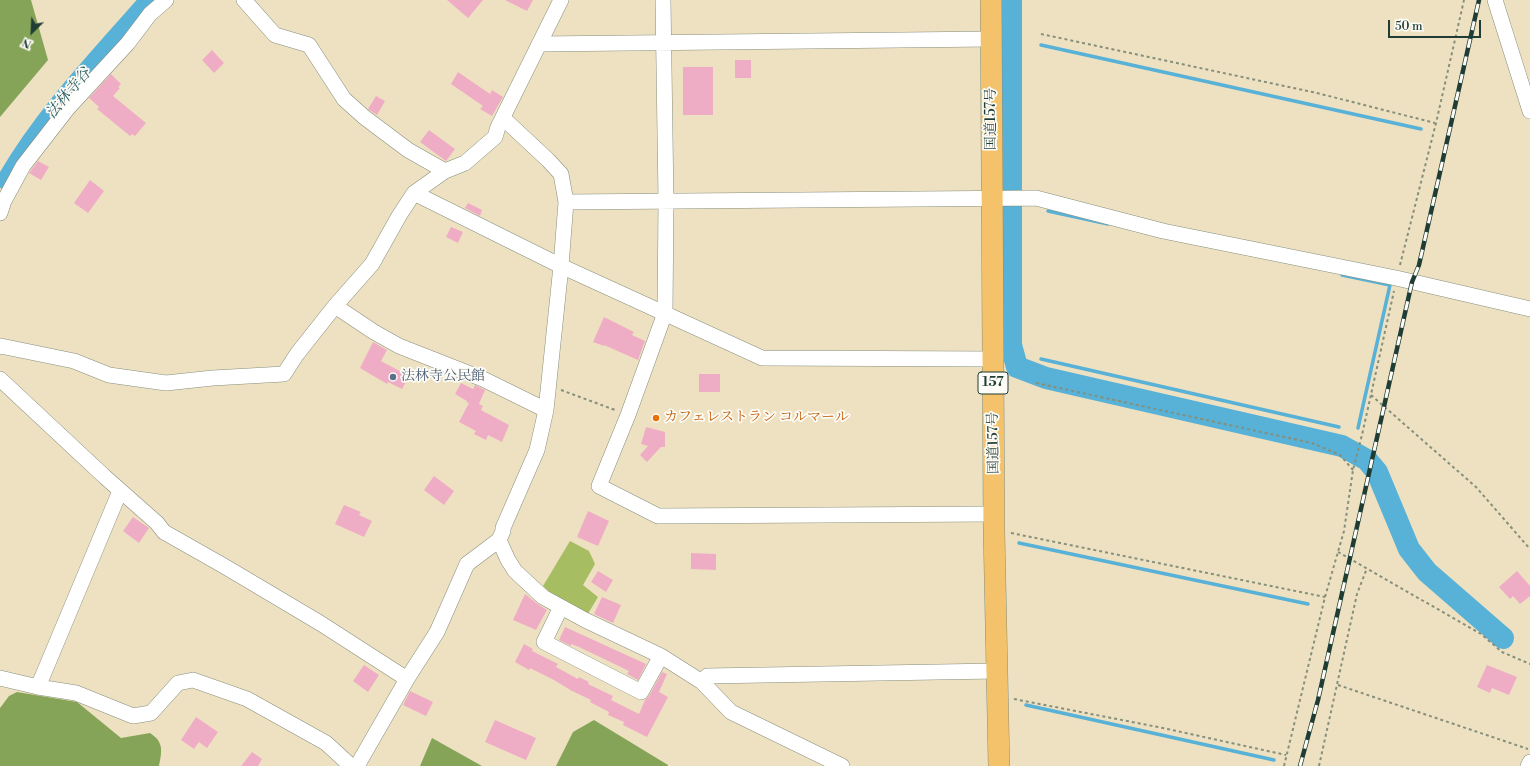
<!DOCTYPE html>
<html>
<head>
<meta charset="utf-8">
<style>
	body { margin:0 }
	#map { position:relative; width:1530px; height:766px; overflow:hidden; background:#eee1c2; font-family:"Libre Bodoni",serif }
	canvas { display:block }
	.north { position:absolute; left:12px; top:12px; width:40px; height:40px; -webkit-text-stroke:3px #fdfcf7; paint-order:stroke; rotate:204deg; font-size:11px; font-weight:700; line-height:16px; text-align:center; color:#1f3d34 }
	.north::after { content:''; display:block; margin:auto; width:14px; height:18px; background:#1f3d34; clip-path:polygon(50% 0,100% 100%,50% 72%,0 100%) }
	.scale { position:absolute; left:1388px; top:20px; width:93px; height:18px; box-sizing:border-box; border:2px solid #1f3d34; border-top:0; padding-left:5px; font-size:12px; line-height:14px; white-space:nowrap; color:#1f3d34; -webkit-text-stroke:3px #fdfcf7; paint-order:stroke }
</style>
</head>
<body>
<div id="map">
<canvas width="1530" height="766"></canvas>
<div class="north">N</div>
<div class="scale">50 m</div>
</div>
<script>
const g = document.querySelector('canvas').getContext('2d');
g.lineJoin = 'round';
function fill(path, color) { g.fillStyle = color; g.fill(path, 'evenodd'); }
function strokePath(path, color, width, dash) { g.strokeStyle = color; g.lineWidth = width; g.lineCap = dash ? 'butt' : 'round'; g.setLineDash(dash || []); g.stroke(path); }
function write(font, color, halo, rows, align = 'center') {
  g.font = font + ' "Libre Bodoni","Noto Serif JP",serif'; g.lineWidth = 3.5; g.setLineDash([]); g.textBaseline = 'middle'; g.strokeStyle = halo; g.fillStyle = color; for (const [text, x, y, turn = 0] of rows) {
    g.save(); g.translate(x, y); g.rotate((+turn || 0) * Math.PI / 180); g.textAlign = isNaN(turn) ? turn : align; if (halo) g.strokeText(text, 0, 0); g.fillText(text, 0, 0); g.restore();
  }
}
fill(new Path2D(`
	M570 541 589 551 595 564 583 585 598 597 586 617 565 605 543 586Z`), '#a7bd62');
fill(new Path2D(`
	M0 0H31L48 60 0 117Z
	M17 692 77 702 121 738 150 733C164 742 162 751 159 766H0V708L9 696Z
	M594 720 668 765V766H556L573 732Z
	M432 738 482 766H420Z`), '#85a458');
strokePath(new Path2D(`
	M1041 45 1421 129
	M1048 211 1108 224
	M1342 275 1390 285 1358 428
	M1041 359 1339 427
	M1019 543 1308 604
	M1026 705 1274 760`), '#58b1d6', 3.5);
strokePath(new Path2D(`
	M1011 0V345L1017 367 1046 378 1342 446 1367 460 1377 472 1409 549 1427 572 1503 638
	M8 180C45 116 97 62 146 6L149 0`), '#58b1d6', 22);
fill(new Path2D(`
	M447 0H483L468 18Z
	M505 0H533L527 11Z
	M212 50 224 63 214 73 202 60Z
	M735 60H751V78H735Z
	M683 67H713V115H683Z
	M458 72 490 94 492 90 503 97 492 116 480 109 483 106 451 84Z
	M111 74 121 84 118 87 120 88 113 96 146 123 135 136 132 134 130 136 102 113 97 109 99 107 89 98Z
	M376 96 385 101 377 115 368 109Z
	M429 130 455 149 446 161 420 142Z
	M38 161 49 167 41 180 29 173Z
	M90 180 104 191 88 213 74 203Z
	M468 203 482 210 480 216 465 208Z
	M451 227 463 232 458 243 446 237Z
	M604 317 634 332 632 335 645 341 638 360 604 345V346L593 342Z
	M373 342 387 350 381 361 409 376 402 389 388 382 387 384 360 368Z
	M699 374H720V392H699Z
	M461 383 473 389 475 385 485 390 479 404 483 406 481 410 509 425 502 442 488 435 486 440 474 434 476 431 459 422 469 403 466 402 467 401 455 394Z
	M646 427 665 432V447H661L647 462 640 455 648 446 641 444Z
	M434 476 454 491 444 505 424 490Z
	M344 505 361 512 359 515 372 521 364 537 335 524Z
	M588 511 609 521 598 546 577 537Z
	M133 517 149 528 139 543 123 531Z
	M691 553 716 554V570L691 569Z
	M598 571 613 580 606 592 591 582Z
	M1517 571 1530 586V596L1520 604 1513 596 1510 599 1499 587Z
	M525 594 539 605 547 610 536 630 513 620Z
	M602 597 621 605 613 623 594 614Z
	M565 627 646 664 638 680 627 674 629 671 579 647 571 644V646L559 640Z
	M524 644 533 649 532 651 558 664 556 667 578 679 579 677 589 682 588 684 613 696 611 700 639 714 645 700 649 696 662 672 667 674 659 692 668 697 647 737 623 725 624 722 608 715 609 712 590 702 591 700 572 691 554 680 530 668 529 670 515 662Z
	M364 665 379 675 368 692 353 681Z
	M1487 665 1517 677 1509 695 1492 688 1490 693 1477 687Z
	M410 691 433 702 426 716 403 705Z
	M196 717 218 732 207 748 199 742 194 749 181 740Z
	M495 720 536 738 526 760 485 742Z
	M252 752 262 759 258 766H241Z`), '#efadc5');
const minor = new Path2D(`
	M244 0 275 35 309 45 344 99 364 117 408 150 445 171
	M663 0 666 201 665 313 628 415 599 486 658 516 995 514
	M1495 0 1530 111
	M539 44 992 39
	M414 193 561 266 762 358 993 359
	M566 202 1036 198 1163 231 1396 278 1530 309
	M0 213 4 201 23 166 68 108 128 43 150 14 166 0
	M335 306 374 332 399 346 483 379 546 410
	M0 347 1 346 74 361 109 375 166 383 213 378 284 374 297 354 335 306 372 264 399 216 414 193 445 171 465 163 495 137 498 127 561 0
	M0 379 105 477 157 523 164 532 224 566 320 623 407 679
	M499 540 508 560 515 571 543 597 585 620 661 656 702 682 731 712 842 766
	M561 607 544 642 641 692 661 656
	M0 678 38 687 76 693 133 716 151 713 178 683 193 680 247 699 326 743 351 766
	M702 682 707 676 996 671
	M38 687 120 491
	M357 766 407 679 437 632 467 564 499 540 503 531V528L537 450 546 410 561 266 566 202 561 174 548 160 503 118
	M1528 766 1530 762`);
const highway = new Path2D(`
	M991 0 994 530 999 766`);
strokePath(minor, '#868f7b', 16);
strokePath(highway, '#868f7b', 22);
strokePath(new Path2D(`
	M1041 34 1317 93 1435 123
	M1400 265 1436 123 1464 0
	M1036 383 1312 443 1340 455 1353 470
	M561 390 615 410
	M1371 395 1476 487 1530 549
	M1011 533 1325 597
	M1338 552 1481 634 1502 652 1530 664
	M1338 685 1528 749
	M1014 699 1163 728 1286 755
	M1284 766 1325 597 1344 531 1353 470 1362 435 1394 291
	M1319 766 1357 594 1367 568`), '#868f7b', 2, [3, 3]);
strokePath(minor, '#fff', 15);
strokePath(highway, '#f4c26a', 21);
const rail = new Path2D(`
	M1300 766 1318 700 1412 282 1419 265 1479 0`);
strokePath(rail, '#1f3d34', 4.5);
strokePath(rail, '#fdfcf7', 3, [9]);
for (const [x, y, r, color] of [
	[393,377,4,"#5c6f8a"],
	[656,418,4,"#e8710a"]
]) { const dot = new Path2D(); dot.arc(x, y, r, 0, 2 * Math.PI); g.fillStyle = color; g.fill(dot); strokePath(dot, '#fdfcf7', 1.5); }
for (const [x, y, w] of [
	[993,383,30]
]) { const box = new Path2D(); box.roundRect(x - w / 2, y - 11, w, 22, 3); g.fillStyle = '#fdfcf7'; g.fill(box); strokePath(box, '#1f3d34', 1); }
write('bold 13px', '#1f3d34', null, [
	["157",993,383]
]);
write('14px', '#1f3d34', '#fdfcf7', [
	["国道157号",992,119,-90],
	["国道157号",994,443,-91]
]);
write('14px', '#4e5e75', '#fdfcf7', [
	["法林寺公民館",401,377]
], 'left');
write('14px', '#c56008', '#fdfcf7', [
	["カフェレストラン コルマール",664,418]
], 'left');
write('italic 15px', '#306065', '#fdfcf7', [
	["法林寺谷",69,94,-50]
]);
</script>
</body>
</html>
